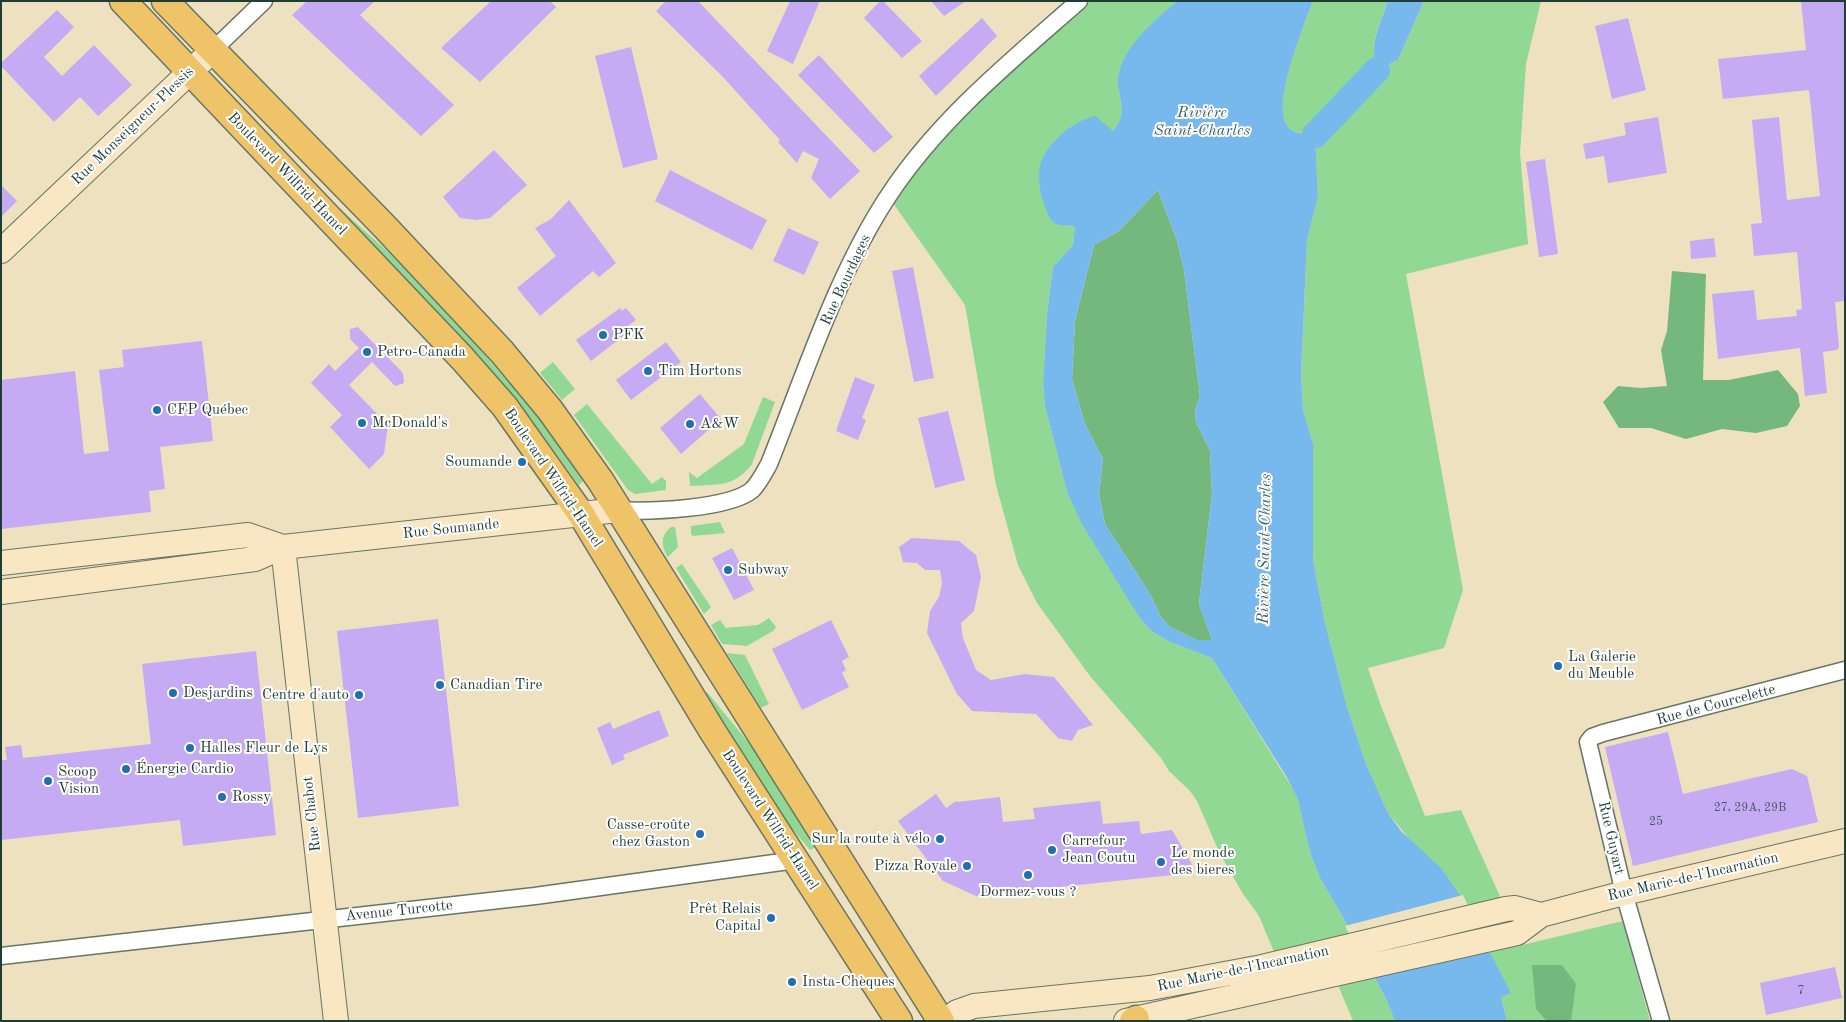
<!DOCTYPE html>
<html>
<head>
<meta charset="utf-8">
<style>
	body { margin:0 }
	#map { position:relative; width:1846px; height:1022px; overflow:hidden; background:#eee1c0; font-family:"Old Standard TT",serif }
	canvas { display:block }
	.frame { position:absolute; inset:0; border:2px solid #1f3d34; pointer-events:none }
</style>
</head>
<body>
<div id="map">
<canvas width="1846" height="1022"></canvas>
<div class="frame"></div>
</div>
<script>
const g = document.querySelector('canvas').getContext('2d');
g.lineJoin = 'round';
function fill(path, color) { g.fillStyle = color; g.fill(path, 'evenodd'); }
function strokePath(path, color, width, dash) { g.strokeStyle = color; g.lineWidth = width; g.lineCap = dash ? 'butt' : 'round'; g.setLineDash(dash || []); g.stroke(path); }
function write(font, color, halo, rows, align = 'center') {
  g.font = font + ' "Old Standard TT",serif'; g.lineWidth = 4; g.setLineDash([]); g.textBaseline = 'middle'; g.strokeStyle = halo; g.fillStyle = color; for (const [text, x, y, turn = 0] of rows) {
    g.save(); g.translate(x, y); g.rotate((+turn || 0) * Math.PI / 180); g.textAlign = isNaN(turn) ? turn : align; if (halo) g.strokeText(text, 0, 0); g.fillText(text, 0, 0); g.restore();
  }
}
fill(new Path2D(`
	M1079 1H1177C1156 19 1126 45 1119 72 1113 95 1132 109 1113 131L1107 127 1056 224 1075 227 1073 245 1053 267 1047 314 1043 384 1045 406 1067 492 1139 617 1151 631 1170 642 1212 658 1217 666 1299 799 1310 852 1320 878 1344 919 1387 1001 1395 1021H1353L1333 973 1279 964 1259 916 1243 894 1220 854 1197 801 1190 791 1169 771 1161 758 1090 676 1037 603 1018 565 996 485 965 305 888 196 919 154Z
	M1313 1H1388C1379 25 1368 46 1378 70L1398 60 1424 1H1541L1526 64 1520 153 1528 244 1406 274 1463 590 1444 648 1368 668 1381 706 1425 816 1461 810 1522 945 1623 921 1650 1021H1507L1501 996 1510 993 1411 841 1388 813 1366 764 1347 707 1324 619 1313 559V443L1303 410 1301 375 1307 240 1318 197 1315 135C1309 133 1299 134 1293 131 1263 118 1305 24 1313 1Z
	M314 185 395 258 464 331 535 413 583 481 579 485 516 398Z
	M553 362 575 389 562 400 540 373Z
	M763 397 775 402 752 464C734 488 718 484 690 486L689 472 697 478 744 444Z
	M587 404 652 484 662 477 666 481V490L635 494 628 490 574 415Z
	M720 522 725 533 693 536 691 534V526Z
	M671 527H675L678 547 668 557C661 546 660 536 671 527Z
	M682 564 711 607 704 614 676 568Z
	M769 618 776 627 773 631 747 646 722 644 711 625 720 620 726 628 758 625Z
	M727 653 745 655 769 704 761 708Z
	M707 692 753 748 815 847 810 850 771 804 702 696Z`), '#90d894');
fill(new Path2D(`
	M1158 190 1177 241 1184 270 1200 396 1195 410 1196 422 1210 451 1212 494 1199 604 1212 640H1197L1170 627 1161 617 1150 594 1105 524 1099 494 1103 459 1085 424 1072 379 1075 321 1094 245 1119 231Z
	M1672 271 1706 274 1703 380H1729L1778 370 1798 394 1800 406 1787 426 1756 433 1722 429 1686 439 1651 428H1619L1603 402 1618 386 1641 388 1667 386 1661 350 1667 331Z
	M1532 965H1562L1576 984 1571 1021H1547L1536 1009Z`), '#74b87e');
fill(new Path2D(`
	M1177 1H1313C1305 24 1264 117 1293 131 1299 134 1309 134 1315 135L1318 197 1307 240 1301 375 1303 410 1313 443V559L1324 619 1347 707 1366 764 1388 813 1401 831 1441 868 1461 897 1511 993 1501 997 1507 1021H1395L1387 1001 1344 919 1320 878 1310 852 1298 799 1286 776 1212 658 1170 642 1151 631 1139 617 1082 524 1067 492 1045 406 1043 384 1047 314 1053 267 1073 245 1075 227C1069 225 1061 226 1056 224 1049 221 1047 211 1044 204 1040 193 1037 174 1041 162 1049 141 1074 121 1095 116L1113 131C1132 109 1113 94 1119 72 1126 44 1156 19 1177 1ZM1158 190 1177 241 1184 270 1200 396 1195 410 1196 422 1210 451 1212 494 1199 604 1212 640H1197L1170 627 1161 617 1150 594 1105 524 1099 494 1103 459 1085 424 1072 379 1075 321 1094 245 1119 231Z
	M1388 1H1424L1398 60 1377 70C1369 43 1379 27 1388 1Z`), '#77b9ec');
fill(new Path2D(`
	M1463 895 1491 952 1372 978 1345 926Z`), '#eee1c0');
strokePath(new Path2D(`
	M1315 135 1377 70`), '#77b9ec', 26);
fill(new Path2D(`
	M307 1H375L360 15 454 105 421 136 292 15Z
	M491 1H550L556 7 480 82 441 48Z
	M666 1H698L860 171 830 199 811 178 819 159 803 151 797 163 778 142 780 140 722 76 656 11Z
	M790 1H820L793 64 767 51Z
	M880 1H883L922 41 902 58 864 18Z
	M931 1H966L944 16Z
	M1801 1H1844L1845 9V301L1835 302 1839 347 1837 350 1823 352 1827 393 1805 396 1800 348 1718 359 1712 294 1754 290 1757 320 1797 316 1796 310 1802 309 1797 252 1754 256 1751 224 1762 223 1752 120 1779 117 1787 200 1820 196 1809 90 1723 99 1718 59 1806 50Z
	M57 10 74 27 44 57 62 76 94 45 132 85 98 116 80 97 54 122 1 66V63Z
	M982 18 997 36 936 96 919 76Z
	M1628 18 1646 90 1612 99 1595 26Z
	M631 47 658 159 623 168 595 56Z
	M819 55 893 137 874 153 798 75Z
	M1658 117 1667 173 1608 183 1604 156 1586 159 1583 144 1626 135 1624 123Z
	M494 150 527 185 490 218 476 220 460 218 443 197Z
	M1545 159 1558 254 1539 257 1526 162Z
	M670 170 767 220 752 250 655 201Z
	M1 185 17 201 1 217Z
	M569 200 616 263 599 277 593 271 540 316 517 288 556 256 535 228 551 219Z
	M788 228 819 242 804 275 773 261Z
	M1714 238 1716 257 1691 259 1690 241Z
	M913 267 934 378 914 382 892 271Z
	M620 308 622 311 626 308 636 320 628 326 631 330 591 361 576 340Z
	M358 327 403 373 404 383 395 386 372 362 349 385 388 425 384 454 369 469 330 427 342 415 311 383 329 364 335 371 359 348 350 339V329Z
	M202 341 213 441 160 447 165 489 149 491 151 512 1 529V380L75 371 84 454 109 451 99 370 124 367 122 350Z
	M666 342 681 362 631 400 616 380Z
	M855 377 875 385 862 418 866 420 858 440 836 431Z
	M700 394 721 419 681 454 660 428Z
	M948 411 965 480 935 488 918 418Z
	M912 538 959 541 976 555 981 577 974 611 961 623 963 638 976 670 991 680 1025 674 1054 677 1093 725 1078 730 1072 741 1058 738 1036 714 972 711 957 694 927 633 930 611 939 597 942 583 940 570H925L917 563 903 562 899 547Z
	M732 548 754 590 734 600 712 558Z
	M438 619 459 806 358 818 337 631Z
	M831 620 849 657 842 661 846 670 842 673 849 687 802 710 772 649Z
	M256 651 276 835 183 846 180 820 1 840V760H7L5 747 21 745 23 758 151 744 142 664Z
	M659 710 669 736 623 755 625 759 612 765 597 728 610 722 613 729Z
	M1668 732 1683 794 1792 769 1807 776 1818 822 1633 866 1605 747Z
	M936 794 946 808 956 801 958 802 1000 797 1003 822 1035 819 1033 808 1100 801 1103 824 1139 821 1141 834 1172 830 1193 866 1191 873 976 896 943 881 898 821Z
	M1835 967 1842 998 1766 1015 1760 983Z`), '#c4abf3');
const street = new Path2D(`
	M212 51 264 1
	M618 510C649 512 729 509 752 490 759 483 764 473 769 464 804 377 837 273 889 195 939 119 1011 61 1079 1
	M1 956 535 896 796 860
	M1661 1021 1624 893 1588 742 1592 737 1603 733 1845 670`);
const secondary = new Path2D(`
	M1 251 212 51
	M283 547 336 1021
	M1 563 248 535 283 547
	M1 592 255 559 283 547 618 510
	M945 1021 957 1012 974 1006 1150 988 1262 967 1506 909 1515 908 1541 915
	M1126 1021 1517 933 1541 915 1624 893 1845 841`);
const primary = new Path2D(`
	M123 1 462 358 505 407 581 514 713 732 899 1021
	M165 1 385 227 502 352 550 410 600 480 941 1021
	M1133 1021 1136 1019`);
strokePath(street, '#677665', 19);
strokePath(secondary, '#677665', 26);
strokePath(primary, '#677665', 29);
strokePath(street, '#fff', 16);
strokePath(secondary, '#f9e7c3', 24);
strokePath(primary, '#efc469', 26);
for (const [x, y, r, color] of [
	[603,335,5,"#1f6fb2"],
	[367,352,5,"#1f6fb2"],
	[648,371,5,"#1f6fb2"],
	[157,410,5,"#1f6fb2"],
	[362,423,5,"#1f6fb2"],
	[690,424,5,"#1f6fb2"],
	[522,462,5,"#1f6fb2"],
	[728,570,5,"#1f6fb2"],
	[1558,666,5,"#1f6fb2"],
	[440,685,5,"#1f6fb2"],
	[173,693,5,"#1f6fb2"],
	[359,695,5,"#1f6fb2"],
	[190,748,5,"#1f6fb2"],
	[126,769,5,"#1f6fb2"],
	[48,781,5,"#1f6fb2"],
	[222,797,5,"#1f6fb2"],
	[700,834,5,"#1f6fb2"],
	[940,839,5,"#1f6fb2"],
	[1052,850,5,"#1f6fb2"],
	[1161,862,5,"#1f6fb2"],
	[967,866,5,"#1f6fb2"],
	[1028,875,5,"#1f6fb2"],
	[771,918,5,"#1f6fb2"],
	[792,982,5,"#1f6fb2"]
]) { const dot = new Path2D(); dot.arc(x, y, r, 0, 2 * Math.PI); g.fillStyle = color; g.fill(dot); strokePath(dot, '#fff', 2); }
write('12px', '#485864', null, [
	["27, 29A, 29B",1750,808],
	["25",1656,822],
	["7",1801,991]
]);
write('15px', '#1f3d34', '#fff', [
	["Rue Monseigneur-Plessis",133,126,-44],
	["Boulevard Wilfrid-Hamel",287,174,46],
	["Rue Bourdages",846,280,-65],
	["Boulevard Wilfrid-Hamel",553,478,56],
	["Rue Soumande",451,529,-6],
	["Rue de Courcelette",1716,705,-15],
	["Rue Chabot",312,814,-96],
	["Boulevard Wilfrid-Hamel",770,820,57],
	["Rue Guyart",1611,838,77],
	["Rue Marie-de-l'Incarnation",1693,877,-13],
	["Avenue Turcotte",399,911,-6],
	["Rue Marie-de-l'Incarnation",1243,969,-12]
]);
write('15px', '#1f3d34', '#fff', [
	["PFK",613,335],
	["Petro-Canada",377,352],
	["Tim Hortons",658,371],
	["CFP Québec",167,410],
	["McDonald's",372,423],
	["A&W",700,424],
	["Soumande",512,462,"right"],
	["Subway",738,570],
	["La Galerie",1568,657],
	["du Meuble",1568,674],
	["Canadian Tire",450,685],
	["Desjardins",183,693],
	["Centre d'auto",349,695,"right"],
	["Halles Fleur de Lys",200,748],
	["Énergie Cardio",136,769],
	["Scoop",58,772],
	["Vision",58,789],
	["Rossy",232,797],
	["Casse-croûte",690,825,"right"],
	["chez Gaston",690,842,"right"],
	["Sur la route à vélo",930,839,"right"],
	["Carrefour",1062,841],
	["Jean Coutu",1062,858],
	["Le monde",1171,853],
	["des bieres",1171,870],
	["Pizza Royale",957,866,"right"],
	["Dormez-vous ?",1028,892,"center"],
	["Prêt Relais",761,909,"right"],
	["Capital",761,926,"right"],
	["Insta-Chèques",802,982]
], 'left');
write('italic 16px', '#39626b', '#fff', [
	["Rivière",1202,113],
	["Saint-Charles",1202,131],
	["Rivière Saint-Charles",1265,549,-89]
]);
</script>
</body>
</html>
